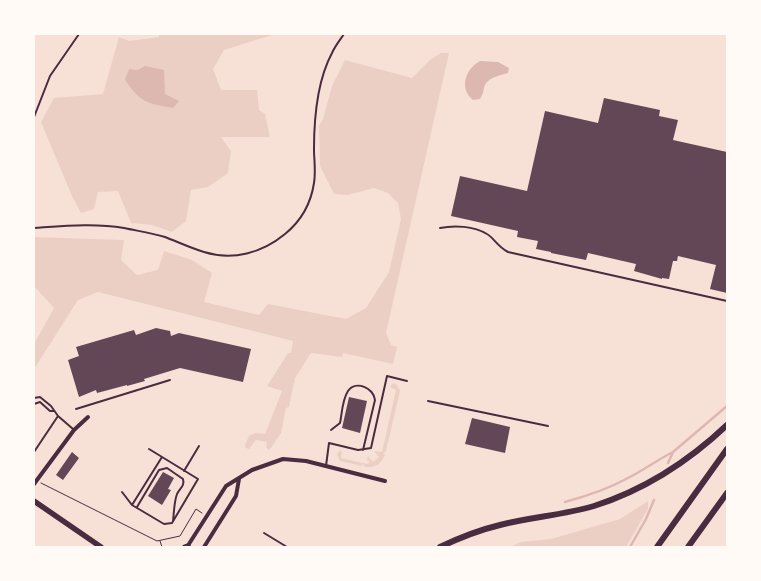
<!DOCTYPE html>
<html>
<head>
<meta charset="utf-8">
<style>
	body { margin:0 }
	#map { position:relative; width:761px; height:581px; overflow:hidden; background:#f7e1d7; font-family:"Open Sans",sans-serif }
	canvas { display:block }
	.frame { position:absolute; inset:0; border:35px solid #fffaf5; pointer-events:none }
</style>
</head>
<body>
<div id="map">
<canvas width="761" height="581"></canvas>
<div class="frame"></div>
</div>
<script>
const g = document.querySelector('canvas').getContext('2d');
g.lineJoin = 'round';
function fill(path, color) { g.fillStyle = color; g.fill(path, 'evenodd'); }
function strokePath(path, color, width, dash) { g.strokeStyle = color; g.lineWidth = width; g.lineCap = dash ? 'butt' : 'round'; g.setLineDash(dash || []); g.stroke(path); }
fill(new Path2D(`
	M159 34H272V35L224 50 213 69 221 90H257L259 110 265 114 270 137H221L231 151 228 173 208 187 191 190 186 221 172 232 152 225 131 223 118 191 98 192 94 209 81 213 72 196 41 122 54 98 103 94 119 37 129 41 159 37Z
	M441 53H449L386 333 391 345 397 347 393 364 343 353 342 357 311 353 295 378 289 407 286 408 281 433 271 448 268 450 266 447 267 442 256 440 249 449 246 448 245 445 249 436 255 433 265 434 282 391 267 386 288 353H291L293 341 98 292 78 300 34 369V344L54 308 34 286V237L124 240 121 260 137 275 158 270 164 251 192 260 212 273 204 302 259 315 268 304 346 319 366 308 389 272 401 219 398 203 388 193 374 188 348 195 334 194 320 166 319 126 323 119 332 86 345 60 412 78 430 60Z
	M393 383 397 385 400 391 386 451 383 453 385 454C382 464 375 468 365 467L363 464 362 466 340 461 337 454 340 450 342 452 341 458 367 464 370 462 367 460 368 456 373 462 379 457 374 451 382 452 396 390 390 387Z
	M648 501V509L626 547H510L521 542 551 539 620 519Z`), '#ebcfc5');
fill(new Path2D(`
	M480 61 498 62 509 68 508 73C499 76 487 77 484 88 483 93 483 94 480 99L473 100C459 89 465 69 480 61Z
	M145 66 164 70 165 94 179 101 173 108C146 103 141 103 125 80L129 69 138 70Z`), '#dcb8b0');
strokePath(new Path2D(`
	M668 463 673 452 727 406
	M565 502C587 496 608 489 628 478 644 470 657 460 673 452
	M630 547 646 519 654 500`), '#dcb8b0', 2.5);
fill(new Path2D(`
	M604 98 660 110 659 116 678 120 673 140 727 152V293L710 289 716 265 678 256 677 261H673L669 279 662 278V279L634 271 636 264 588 253 586 260 551 253V252L536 249 538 241 517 237 518 231 451 216 460 176 527 191 545 111 598 123Z
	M156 328 170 331 171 336 179 333 251 349 243 382 180 368 144 379 145 381 127 386V385L97 393 96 390 79 397 68 360 79 356 76 347 134 330 136 335Z
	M349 397 367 401 360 433 342 428Z
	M472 418 510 427 505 453 465 444Z
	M72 452 79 458 63 480 56 475Z
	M163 472 174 478 168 489 171 490 162 505 148 496Z`), '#644757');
strokePath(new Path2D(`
	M41 483 157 541 180 536 196 509 202 513
	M160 541 162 547`), '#4a2c40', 1);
strokePath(new Path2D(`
	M34 117 50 76 79 34
	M34 228C64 226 95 223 124 228 138 231 152 233 165 237 178 242 191 248 204 252 233 261 262 253 285 234 301 221 311 203 314 183 316 171 314 160 314 149 314 117 317 81 332 53 335 46 340 40 344 34
	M440 228C454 225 474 226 487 234 494 238 497 246 508 252L727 301
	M34 398 40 397 51 406 58 416
	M428 401 548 426
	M34 404 40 402 50 411H54
	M76 409 170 380
	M331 430 340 423C342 414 342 400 348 391 356 380 374 388 375 400L363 450
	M34 452 58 416 73 429
	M326 466 329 443 358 450 371 448 387 376 407 381
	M184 471 199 446
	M122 492 132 505 164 524 172 523 198 479 149 449
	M132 505 162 457
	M137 507 159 470 167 468 183 479C185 486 180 488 177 494 174 502 174 513 173 521
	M264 533 287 547`), '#4a2c40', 2);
strokePath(new Path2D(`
	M34 484 74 430 88 417
	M187 547 226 486 252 470 283 459 306 461 385 481
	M204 547 236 496 239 479`), '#4a2c40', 4);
strokePath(new Path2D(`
	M34 501 101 547
	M185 547 188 546`), '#4a2c40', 5.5);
strokePath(new Path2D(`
	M440 547C459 538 479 530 500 525 531 517 564 515 594 506 644 490 689 461 727 425
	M657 547 727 449
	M688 547 727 493`), '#4a2c40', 6);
</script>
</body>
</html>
